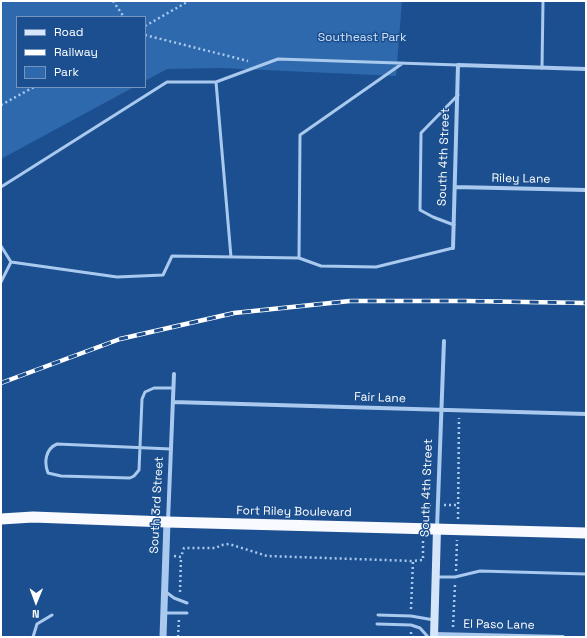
<!DOCTYPE html>
<html>
<head>
<meta charset="utf-8">
<style>
	body { margin:0 }
	#map { position:relative; width:587px; height:638px; overflow:hidden; background:#1b4f8f; font-family:"Space Grotesk",sans-serif }
	canvas { display:block }
	.frame { position:absolute; inset:0; border:2px solid #fff; pointer-events:none }
	.legend { position:absolute; left:16px; top:16px; width:130px; height:72px; box-sizing:border-box; background:#1b4f8f; border:1px solid #7695bc; margin:0; padding:5px 7px; list-style:none; font-size:12px; color:#fff }
	.legend li { display:flex; align-items:center; gap:8px; height:20px }
	.legend b { width:20px; border:1px solid #7695bc }
	.north { position:absolute; left:16px; top:582px; width:40px; height:40px; -webkit-text-stroke:3px #1b4f8f; paint-order:stroke; rotate:181deg; font-size:11px; font-weight:700; line-height:16px; text-align:center; color:#fff }
	.north::after { content:''; display:block; margin:auto; width:14px; height:18px; background:#fff; clip-path:polygon(50% 0,100% 100%,50% 72%,0 100%) }
</style>
</head>
<body>
<div id="map">
<canvas width="587" height="638"></canvas>
<div class="frame"></div>
<ul class="legend">
<li><b style="height:5px;background:#d6e6fa"></b>Road</li>
<li><b style="height:5px;background:#fff"></b>Railway</li>
<li><b style="height:11px;background:#2e69ad"></b>Park</li>
</ul>
<div class="north">N</div>
</div>
<script>
const g = document.querySelector('canvas').getContext('2d');
g.lineJoin = 'round';
function fill(path, color) { g.fillStyle = color; g.fill(path, 'evenodd'); }
function strokePath(path, color, width, dash) { g.strokeStyle = color; g.lineWidth = width; g.lineCap = dash ? 'butt' : 'round'; g.setLineDash(dash || []); g.stroke(path); }
function write(font, color, halo, rows, align = 'center') {
  g.font = font + ' "Space Grotesk",sans-serif'; g.lineWidth = 3; g.setLineDash([]); g.textBaseline = 'middle'; g.strokeStyle = halo; g.fillStyle = color; for (const [text, x, y, turn = 0] of rows) {
    g.save(); g.translate(x, y); g.rotate((+turn || 0) * Math.PI / 180); g.textAlign = isNaN(turn) ? turn : align; if (halo) g.strokeText(text, 0, 0); g.fillText(text, 0, 0); g.restore();
  }
}
fill(new Path2D(`
	M1 1H402L396 76 221 68 167 69 145 81V17H17V87H134L1 159Z`), '#2e69ad');
strokePath(new Path2D(`
	M113 1 124 17
	M145 26 189 1
	M145 35 248 61
	M1 105 34 87
	M444 505H458
	M424 518V504L431 505
	M458 519 459 418
	M174 556 181 557 184 548H216L221 545 229 544 267 556 413 561
	M456 571 457 540
	M180 592 181 557
	M411 609 413 561 423 560V539
	M453 627 455 584
	M411 632V635L413 637
	M178 637 179 619`), '#a9c9ee', 2.5, [2, 3]);
strokePath(new Path2D(`
	M542 68 543 1
	M216 82 231 257
	M1 187 167 82H216L278 59 458 65
	M454 225 433 217 420 210 421 133 458 95
	M1 246 11 262
	M299 258 321 266 376 267 453 248
	M1 282 11 262 117 277 163 275 172 256 299 258 300 135 403 63
	M171 449 57 444C45 449 44 463 48 473L61 476 130 478 134 476 139 470 142 399 145 392 154 388H173
	M437 577H455L480 571 586 574
	M166 592 174 598 187 603
	M164 613H187
	M378 615 411 616 434 620
	M377 624 411 625 420 628 428 637
	M33 637 37 624 52 615`), '#a9c9ee', 3);
strokePath(new Path2D(`
	M455 187 586 190
	M453 248 458 65 586 69
	M173 402 586 414
	M168 521 174 374
	M437 528 444 341
	M434 634 563 637`), '#a9c9ee', 4);
strokePath(new Path2D(`
	M163 637 167 522`), '#a9c9ee', 7);
strokePath(new Path2D(`
	M434 637 437 529`), '#d6e6fa', 8);
strokePath(new Path2D(`
	M1 519 33 517 167 522 586 533`), '#f8faff', 11);
const rail = new Path2D(`
	M1 383 120 339 234 313 350 301H466L586 303`);
strokePath(rail, '#fff', 4.5);
strokePath(rail, '#1b4f8f', 3, [9]);
write('12px', '#cfe3fa', '#1b4f8f', [
	["Southeast Park",362,38]
]);
write('12px', '#fff', '#1b4f8f', [
	["South 4th Street",444,157,-88],
	["Riley Lane",521,179,1],
	["Fair Lane",380,398,2],
	["South 4th Street",427,488,-88],
	["South 3rd Street",157,505,-87],
	["Fort Riley Boulevard",294,512,1],
	["El Paso Lane",499,625,1]
]);
</script>
</body>
</html>
